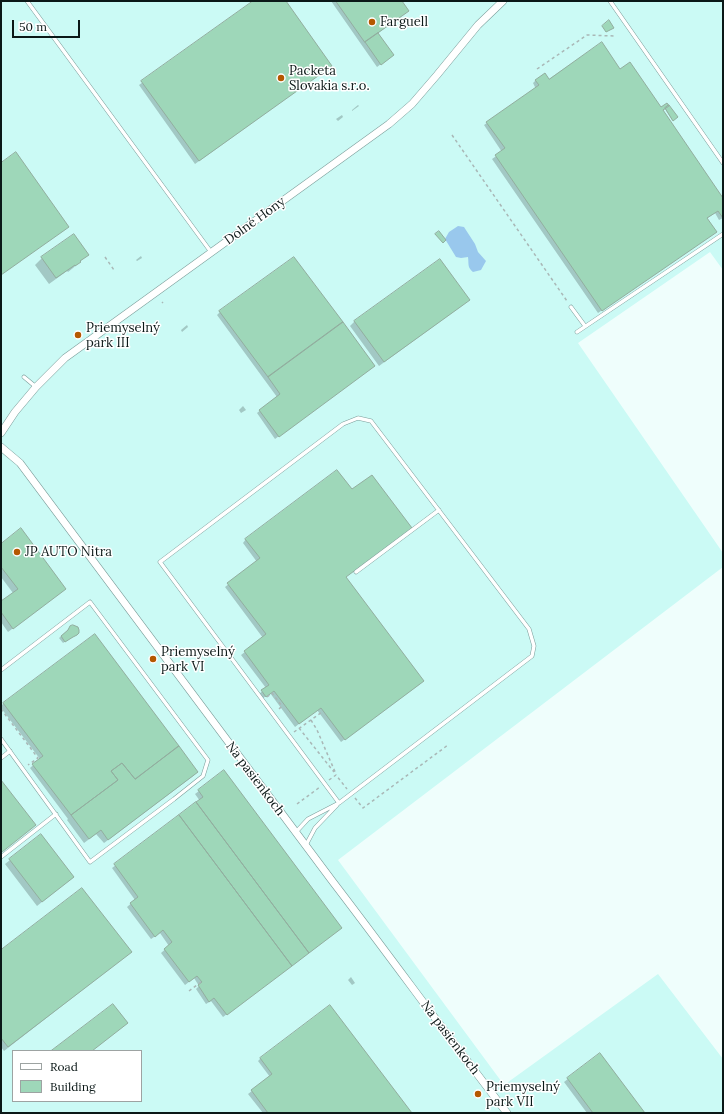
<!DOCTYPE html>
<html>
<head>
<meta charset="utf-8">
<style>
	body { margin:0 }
	#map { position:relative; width:724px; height:1114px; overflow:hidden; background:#effefc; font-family:Lora,serif }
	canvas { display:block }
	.frame { position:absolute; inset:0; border:2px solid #0b1817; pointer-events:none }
	.legend { position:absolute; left:12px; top:1050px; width:130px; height:52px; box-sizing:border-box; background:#fff; border:1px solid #9da3a2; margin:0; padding:5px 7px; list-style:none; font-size:12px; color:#0b1817 }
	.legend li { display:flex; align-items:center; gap:8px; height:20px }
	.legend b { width:20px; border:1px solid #9da3a2 }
	.scale { position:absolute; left:12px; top:20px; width:68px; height:18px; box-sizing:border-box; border:2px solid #0b1817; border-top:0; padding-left:5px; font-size:12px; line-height:14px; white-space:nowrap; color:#0b1817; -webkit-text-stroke:3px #fff; paint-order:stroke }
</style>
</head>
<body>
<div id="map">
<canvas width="724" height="1114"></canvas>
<div class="frame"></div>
<ul class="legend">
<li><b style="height:5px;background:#fff"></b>Road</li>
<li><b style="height:11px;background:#9ed7b9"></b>Building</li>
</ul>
<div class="scale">50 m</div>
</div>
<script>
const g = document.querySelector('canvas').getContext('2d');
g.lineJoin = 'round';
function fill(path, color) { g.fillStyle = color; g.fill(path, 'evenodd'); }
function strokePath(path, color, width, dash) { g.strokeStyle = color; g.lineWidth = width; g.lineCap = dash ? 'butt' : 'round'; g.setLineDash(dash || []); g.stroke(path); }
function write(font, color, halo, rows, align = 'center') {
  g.font = font + ' Lora,serif'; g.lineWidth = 3; g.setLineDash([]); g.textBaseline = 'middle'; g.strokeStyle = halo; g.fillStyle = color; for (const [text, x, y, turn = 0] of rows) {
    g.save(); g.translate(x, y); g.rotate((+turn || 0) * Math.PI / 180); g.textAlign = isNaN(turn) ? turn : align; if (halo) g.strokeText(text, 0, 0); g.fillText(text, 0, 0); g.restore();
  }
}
fill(new Path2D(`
	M1 1H723V270L710 252 578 343 723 553V567L338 860 504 1085 658 974 723 1059V1113H1ZM13 1051H141V1101H13Z`), '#cbfaf5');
fill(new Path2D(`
	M458 226 464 227 475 244 478 252 486 261 481 270 473 272C467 267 469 264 468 257L461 258 456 257 445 239 449 232Z`), '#99c8ed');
fill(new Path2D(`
	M255 1H284L331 66 195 164 139 85Z
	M331 1H400L408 11 378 33 393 55 377 67Z
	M620 71 661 109 667 105 676 117 672 120 665 109 662 111 723 200V218L719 220 715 213 706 219 712 235 598 313 492 159 502 152 484 125 536 89 533 83 536 80H549Z
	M358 105 359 106 352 111V110Z
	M342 115 343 117 338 121 336 119Z
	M74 235 87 255 73 268 68 272 67 271 49 284 35 265 42 258Z
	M141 256 142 258 137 261 136 260Z
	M440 260 464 304 379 366 350 326 354 322Z
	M220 312 374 366 275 439 257 413 277 397 217 315Z
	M187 325 188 327 182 332 181 330Z
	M243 406 246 410 241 413 239 410Z
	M246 539 345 577 420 684 341 742 317 710 295 727 270 693 262 699 259 694 266 688 241 655 263 638 225 587 257 562 243 543Z
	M1 545 60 593 8 632 1 622V602L13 593 1 577Z
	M70 627 75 635 63 643 59 638 66 632Z
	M94 635 197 772 193 776 104 843 96 834 84 843 67 820 68 819 30 768 40 759 1 708V706L3 704Z
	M224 772 341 928 223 1017 211 1001 206 1004 196 989 199 986 194 978 185 985 161 953 169 946 160 933 151 939 127 907 135 900 112 868 200 801 195 794Z
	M41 836 73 877 37 906 5 864Z
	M1 952 126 956 4 1051 1 1047Z
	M351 977 355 983 352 985 348 980Z
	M600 1054 644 1113H587L564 1082Z
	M261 1058 410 1113H263L248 1094 270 1077 258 1061Z`), '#0003');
const building = new Path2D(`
	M253 1H286L332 66 199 161 141 81Z
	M336 1H402L409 11 365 42Z
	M609 20 614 28 606 32 602 26Z
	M378 33 394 55 381 65 365 42Z
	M602 42 620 69 630 62 661 107 667 103 669 106 663 110 723 198V218L718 211 707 218 717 232 602 311 495 155 505 148 486 122 539 85 535 80 545 73 549 79Z
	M669 105 678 117 673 121 665 108Z
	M16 152 69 227 1 275V163Z
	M439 231 446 240 443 243 435 234Z
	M74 234 89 255 80 261 81 262 75 266V265L56 278 41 257Z
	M294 257 343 322 268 377 219 311Z
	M440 259 470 300 384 362 354 321Z
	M343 322 375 366 279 437 259 410 280 394 268 377Z
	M337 470 352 489 372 475 412 528 346 577 424 681 345 740 321 708 299 724 274 691 266 697 261 690 269 685 244 651 266 634 227 583 260 558 245 539Z
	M21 528 66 589 13 629 1 612V601L18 589 1 567V544Z
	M73 625 78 627 79 630V633L77 635 73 637 65 642 61 636 68 630 70 626Z
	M95 634 179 746 135 779 122 763 111 771 118 780 71 815 32 764 43 756 3 703Z
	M179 746 198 772 108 840 101 830 89 839 71 815 118 780 111 771 122 763 135 779Z
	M224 770 342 928 309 953 196 802 203 797 198 790Z
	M1 780 36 825 2 852 1 851Z
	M196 802 309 953 292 966 179 815Z
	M179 815 292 966 227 1015 214 998 209 1002 198 985 202 982 197 976 189 982 164 949 172 942 163 930 155 937 130 903 138 897 114 864Z
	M41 834 74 877 42 902 9 859Z
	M82 888 132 952 8 1047 1 1038V950Z
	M113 1004 128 1023 92 1051H51Z
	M330 1005 412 1113H268L251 1090 272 1074 260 1058Z
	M600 1053 645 1113H593L567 1078Z`);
fill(building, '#9ed7b9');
strokePath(building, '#92ae9f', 1);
const service = new Path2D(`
	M27 1 211 252
	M610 1 723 163
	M571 307 585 326
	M577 332 723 234
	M24 377 36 387
	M356 572 439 510
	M1 670 90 602 208 760 203 776 174 799 90 862 1 739
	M1 758 10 751
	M296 832 308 819 339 803 532 656 534 646 529 629 371 421 358 418 343 424 160 562 339 803
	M306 845 315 828 337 805
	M1 857 56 814`);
const minor = new Path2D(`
	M1 433 15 412 36 387 65 358 389 124 412 104 437 75 478 25 503 1
	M1 447 20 463 333 882C392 959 448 1037 507 1113`);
strokePath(service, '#7c9e9b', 4.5);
strokePath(minor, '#7c9e9b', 8);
strokePath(new Path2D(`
	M537 69 587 35 614 36
	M452 135 567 301
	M105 257 114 270
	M162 303 163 302
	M267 697 272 693 282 706 278 710
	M1 709 38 758 28 765
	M311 720 317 730 336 774
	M299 728 334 772
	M294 732 322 712
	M329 780 336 775 347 789
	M355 798 363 808 448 745
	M297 804 320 787
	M189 991 201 982`), '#a9b7b6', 1.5, [3, 3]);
strokePath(service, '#fff', 3.5);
strokePath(minor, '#fff', 7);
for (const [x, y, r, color] of [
	[372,22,4,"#b55800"],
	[281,78,4,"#b55800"],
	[78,335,4,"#b55800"],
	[17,552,4,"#b55800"],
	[153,659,4,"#b55800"],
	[478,1094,4,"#b55800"]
]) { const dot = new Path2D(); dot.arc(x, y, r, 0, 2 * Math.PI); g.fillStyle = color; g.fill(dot); strokePath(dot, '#fff', 1.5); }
write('13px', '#0b1817', '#fff', [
	["Farguell",380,22],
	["Packeta",289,71],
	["Slovakia s.r.o.",289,86],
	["Priemyselný",86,328],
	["park III",86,343],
	["JP AUTO Nitra",25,552],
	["Priemyselný",161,652],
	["park VI",161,667],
	["Priemyselný",486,1087],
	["park VII",486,1102]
], 'left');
write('13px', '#0b1817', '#fff', [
	["Dolné Hony",255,221,-36],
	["Na pasienkoch",255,779,53],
	["Na pasienkoch",450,1038,53]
]);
</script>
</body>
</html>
